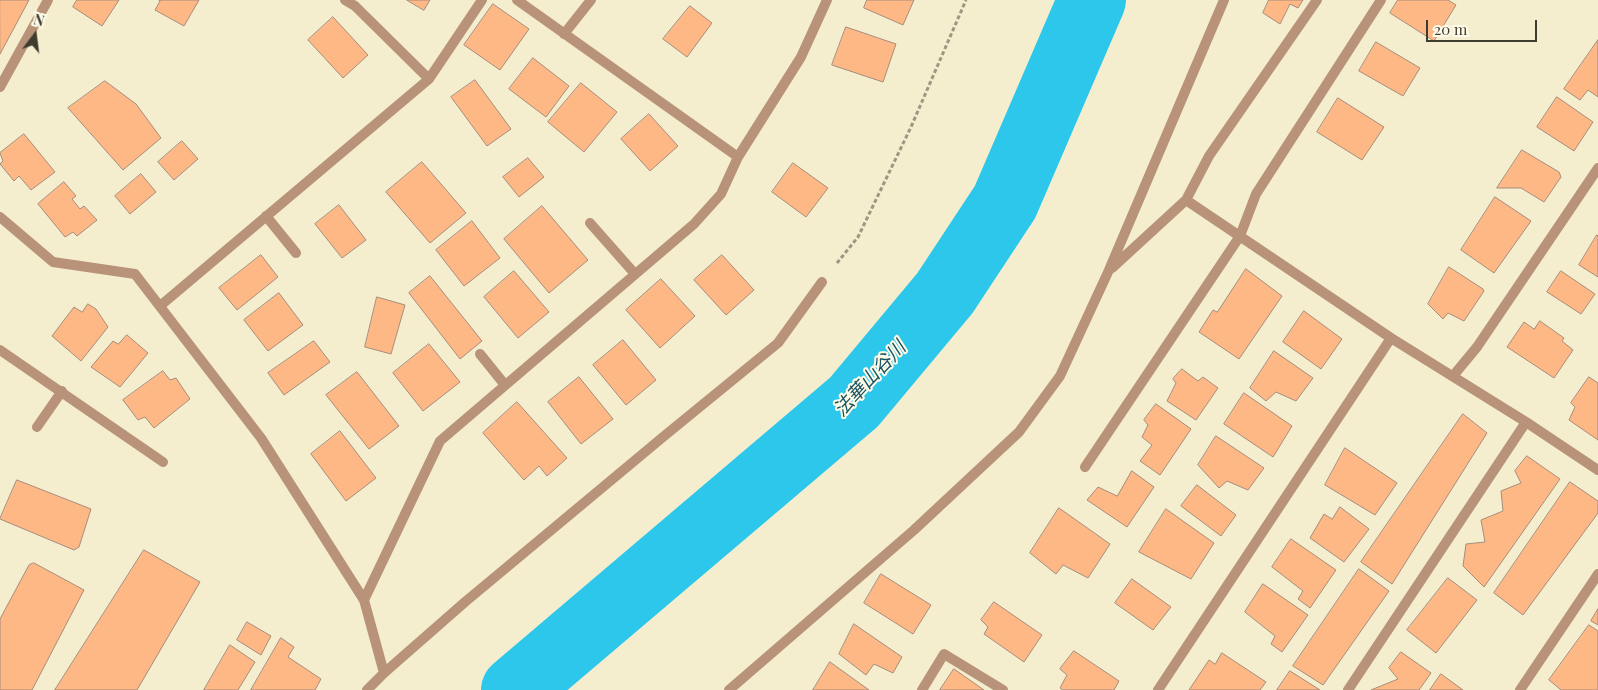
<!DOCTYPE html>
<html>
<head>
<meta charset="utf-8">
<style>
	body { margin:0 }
	#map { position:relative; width:1598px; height:690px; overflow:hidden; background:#f4eecf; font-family:"Playfair Display",serif }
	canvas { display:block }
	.north { position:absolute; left:10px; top:10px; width:50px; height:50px; -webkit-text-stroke:4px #fffbe8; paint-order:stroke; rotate:15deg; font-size:14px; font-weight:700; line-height:20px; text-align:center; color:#3e3b2f }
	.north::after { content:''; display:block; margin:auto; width:18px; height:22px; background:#3e3b2f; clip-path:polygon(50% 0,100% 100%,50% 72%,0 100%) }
	.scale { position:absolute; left:1426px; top:20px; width:111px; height:22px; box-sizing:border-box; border:2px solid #3e3b2f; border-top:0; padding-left:6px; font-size:15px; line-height:18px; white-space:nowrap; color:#3e3b2f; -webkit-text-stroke:4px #fffbe8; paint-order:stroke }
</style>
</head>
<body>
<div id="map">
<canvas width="1598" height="690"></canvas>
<div class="north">N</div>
<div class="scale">20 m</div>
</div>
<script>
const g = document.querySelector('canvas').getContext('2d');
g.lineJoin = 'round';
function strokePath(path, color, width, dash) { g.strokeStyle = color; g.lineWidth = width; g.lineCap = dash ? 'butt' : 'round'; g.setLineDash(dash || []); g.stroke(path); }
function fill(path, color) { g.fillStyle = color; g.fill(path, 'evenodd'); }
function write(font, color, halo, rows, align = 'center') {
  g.font = font + ' "Playfair Display","Noto Sans JP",serif'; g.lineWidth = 4; g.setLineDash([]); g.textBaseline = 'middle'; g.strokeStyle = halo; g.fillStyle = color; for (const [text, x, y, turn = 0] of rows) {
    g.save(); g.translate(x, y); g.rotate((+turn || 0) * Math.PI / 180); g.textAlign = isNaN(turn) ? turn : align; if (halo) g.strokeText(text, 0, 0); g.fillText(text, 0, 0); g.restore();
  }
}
strokePath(new Path2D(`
	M515 690 854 402 945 293 1005 202 1092 0`), '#2cc7ea', 68);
const building = new Path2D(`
	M0 0H29L0 54Z
	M77 0H119L102 26 73 7Z
	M159 0H199L184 26 155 10 160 1Z
	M407 0H430L424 10Z
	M867 0H914L903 25 864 8Z
	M1269 0H1303L1298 8 1290 4 1280 24 1263 13Z
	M1398 0H1448L1456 5 1434 41 1390 13Z
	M493 4 529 29 500 70 464 45Z
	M690 6 712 23 687 57 663 39Z
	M333 17 368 55 343 78 308 40Z
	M846 27 896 44 883 82 832 65Z
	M1598 40V97L1588 90 1580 100 1564 89Z
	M1376 42 1420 68 1403 96 1359 71Z
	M533 58 569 86 546 117 509 89Z
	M475 80 511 129 487 146 451 97Z
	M105 81 136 104 161 138 123 170 68 108Z
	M581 83 617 112 584 152 548 122Z
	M1557 97 1593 122 1574 151 1537 127Z
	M1338 98 1384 127 1362 160 1317 132Z
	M649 114 678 146 650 171 621 139Z
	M24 134 55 172 31 190 19 176 14 181 0 164 3 161 0 153Z
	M182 141 198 159 174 180 158 162Z
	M1522 150 1559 172 1561 177 1544 202 1521 188H1497Z
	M528 158 544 177 519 197 503 177Z
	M422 162 466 213 430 243 386 192Z
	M793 163 828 188 806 217 772 192Z
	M141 174 156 192 130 214 115 196Z
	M64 182 76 196 72 199 80 209 84 206 97 220 77 236 73 232 65 237 38 204Z
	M1495 197 1531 221 1494 273 1461 250Z
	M339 205 366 240 342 258 315 224Z
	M542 206 588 260 549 293 504 239Z
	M472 221 500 258 464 286 436 250Z
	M1597 235 1598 236V277L1579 265Z
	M261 255 278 277 237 310 219 288Z
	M722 255 754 290 726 315 694 280Z
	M1449 267 1483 289 1484 291 1464 321 1448 313 1443 319 1428 304Z
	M1246 269 1282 296 1239 359 1199 332 1213 310 1217 312Z
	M514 271 549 312 518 338 484 297Z
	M1561 271 1595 294 1581 314 1547 292Z
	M430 276 482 341 460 359 409 293Z
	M661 279 695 316 660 348 626 310Z
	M279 293 303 325 268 351 244 320Z
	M377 297 405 305 391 354 365 347Z
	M88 304 96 309 108 327 81 361 52 336 74 307 82 312Z
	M1304 311 1342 339 1321 369 1283 342Z
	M1540 321 1564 338 1562 341 1573 350 1554 378 1507 347 1524 322 1534 329Z
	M127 335 148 353 120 387 91 367 113 341 118 344Z
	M623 340 656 380 626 405 593 365Z
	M314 341 330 362 284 395 268 373Z
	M429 344 460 382 423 411 393 373Z
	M1274 351 1313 378 1296 401 1276 392 1266 401 1250 388Z
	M1182 369 1198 381 1203 377 1218 388 1196 420 1167 401 1176 383 1173 379Z
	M163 371 170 380 176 378 190 399 154 428 145 417 138 420 123 400Z
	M357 372 399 426 369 449 326 395Z
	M579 377 613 419 581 444 548 402Z
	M1589 377 1598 383V440L1569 420 1575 407 1571 403Z
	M1244 393 1292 426 1273 457 1224 424Z
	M517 402 567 458 547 476 539 466 524 480 483 433Z
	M1156 404 1191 429 1160 475 1140 461 1152 445 1142 437 1148 425 1144 420Z
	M1463 414 1487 433 1392 584 1361 562Z
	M340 431 376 478 346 501 311 454Z
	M1216 436 1264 468 1248 490 1227 481 1219 488 1198 465Z
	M1345 448 1397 483 1375 515 1325 485Z
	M1527 456 1560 479 1484 587 1463 566 1466 544 1485 542 1481 520 1503 511 1501 491 1521 483 1515 471Z
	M1132 471 1154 487 1127 527 1087 500 1098 487 1117 496Z
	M17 480 91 509 79 547 74 550 0 519Z
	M1570 482 1598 501V513L1523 615 1494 593Z
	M1197 485 1236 515 1221 536 1181 506Z
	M1340 507 1369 529 1344 562 1310 538 1324 514 1332 519Z
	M1059 508 1110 544 1088 578 1063 565 1056 574 1030 553Z
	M1166 509 1214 543 1191 579 1139 552Z
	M1291 539 1336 570 1310 608 1298 599 1303 591 1272 567Z
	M144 550 200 582 137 690H55Z
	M34 563 84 590 32 690H0V619L29 565Z
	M1359 569 1389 591 1323 685 1293 666Z
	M881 574 931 605 913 634 864 603Z
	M1448 578 1477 600 1436 653 1407 630Z
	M1132 579 1171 607 1153 630 1115 603Z
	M1263 584 1308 615 1282 652 1271 644 1275 636 1245 612Z
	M994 602 1042 635 1024 662 984 634 988 627 981 620Z
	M1598 609V625L1591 621Z
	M247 622 271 636 261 655 237 640Z
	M854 624 902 657 893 673 874 664 866 675 839 654Z
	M1589 625 1598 631V690H1561L1549 680Z
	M281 638 294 647 288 657 321 679 315 690H251Z
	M230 645 255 662 238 690H204Z
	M1074 651 1119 681 1114 690H1063L1060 688 1067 675 1060 669Z
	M1401 652 1431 673 1419 690H1371L1398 679 1389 668Z
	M1222 653 1266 682 1260 690H1189L1209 660 1215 664Z
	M830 662 869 690H813Z
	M954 669 984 690H940Z
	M1290 671 1320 690H1277Z
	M1441 674 1463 690H1430Z`);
fill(building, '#fdb886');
strokePath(building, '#a78c7a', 1);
strokePath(new Path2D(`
	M837 263 858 237 911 127 966 0`), '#9c9781', 3, [4, 2.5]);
strokePath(new Path2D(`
	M345 0 355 6 429 79
	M517 0 738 157
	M564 34 591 0
	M0 87 48 0
	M1186 200 1209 156 1317 0
	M266 216 296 253
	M0 217 53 262 135 274 261 438 364 600 384 673 367 690
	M590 223 635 274
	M1112 268 1186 200 1391 338 1526 422 1598 470
	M160 306 429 79 482 0
	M0 350 163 462
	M480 354 505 385
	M1453 376 1477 347 1598 168
	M37 427 62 391
	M1085 467 1240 236 1256 194 1381 0
	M364 600 440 441 694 224 721 194 738 157 801 57 827 0
	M384 673 465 602 663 437 778 343 822 282
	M729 690 914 530 1019 432 1060 376 1109 270 1224 0
	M922 690 944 654 1003 690
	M1158 690 1391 338
	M1348 690 1526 422
	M1520 690 1598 574`), '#b99379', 10);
write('italic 19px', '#195462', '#fffbe8', [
	["法華山谷川",870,379,-47]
]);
</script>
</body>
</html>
